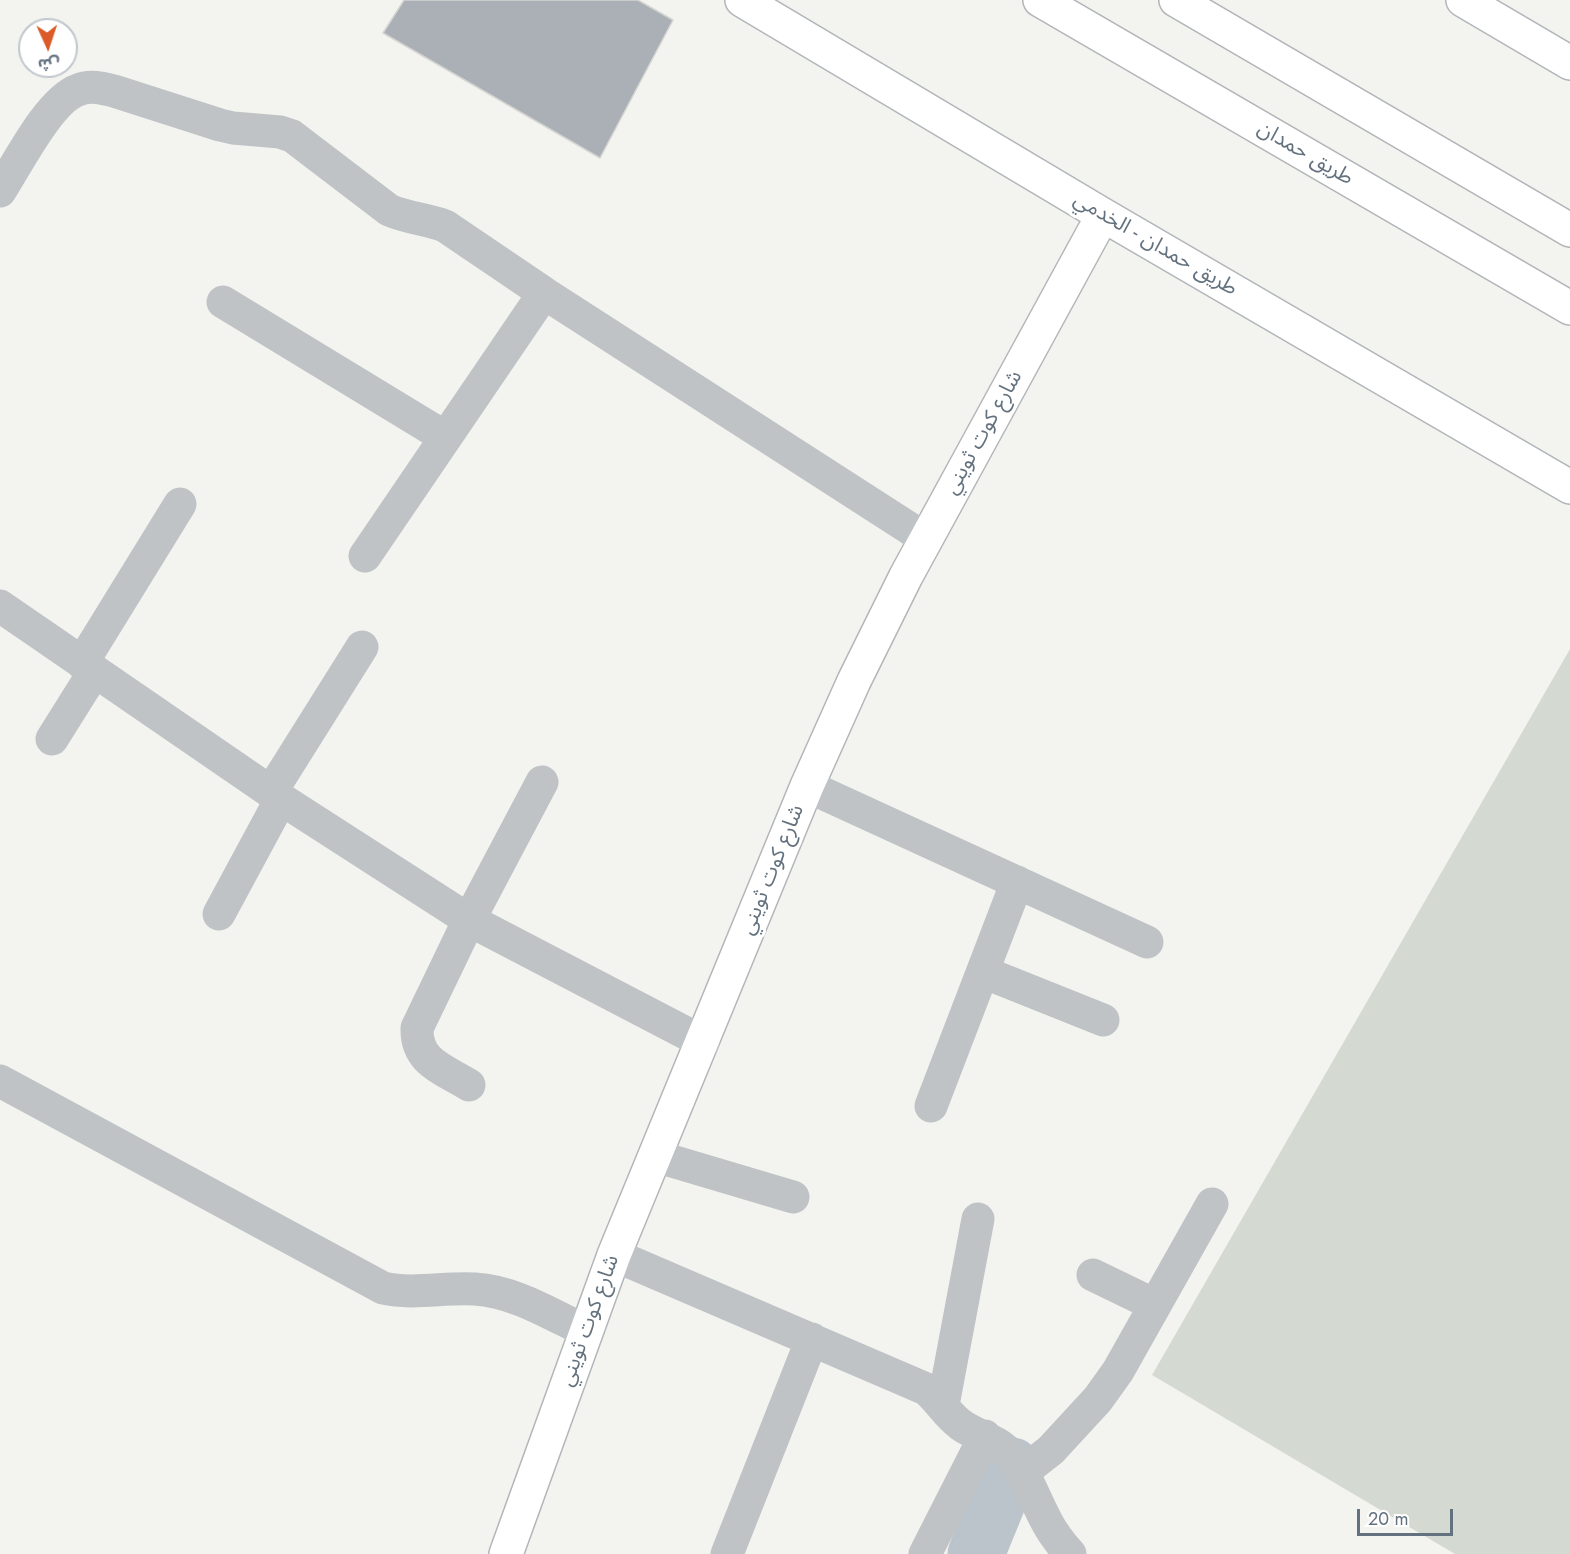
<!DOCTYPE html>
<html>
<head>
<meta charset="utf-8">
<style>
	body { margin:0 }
	#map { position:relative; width:1570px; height:1554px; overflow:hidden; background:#f3f4f0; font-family:Jost,"Noto Sans Arabic",sans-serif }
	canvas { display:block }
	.north { position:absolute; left:18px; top:18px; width:60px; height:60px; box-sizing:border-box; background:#fff; border:2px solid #c1c7cc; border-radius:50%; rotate:177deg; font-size:16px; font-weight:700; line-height:24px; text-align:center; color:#64727f }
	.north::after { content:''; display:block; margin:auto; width:21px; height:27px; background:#da5b29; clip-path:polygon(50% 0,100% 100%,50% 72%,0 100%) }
	.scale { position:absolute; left:1357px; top:1509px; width:96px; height:27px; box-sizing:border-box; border:3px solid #64727f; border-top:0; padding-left:8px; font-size:18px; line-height:21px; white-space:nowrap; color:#64727f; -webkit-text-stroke:4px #fff; paint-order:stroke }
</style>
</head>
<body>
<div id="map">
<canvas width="1570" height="1554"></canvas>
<div class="north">ش</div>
<div class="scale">20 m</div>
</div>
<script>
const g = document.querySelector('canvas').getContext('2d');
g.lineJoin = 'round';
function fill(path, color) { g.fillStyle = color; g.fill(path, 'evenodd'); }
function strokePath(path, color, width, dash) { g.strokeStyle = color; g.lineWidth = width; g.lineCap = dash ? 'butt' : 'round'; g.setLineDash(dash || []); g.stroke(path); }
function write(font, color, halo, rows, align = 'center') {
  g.font = font + ' Jost,"Noto Sans Arabic",sans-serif'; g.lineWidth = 6; g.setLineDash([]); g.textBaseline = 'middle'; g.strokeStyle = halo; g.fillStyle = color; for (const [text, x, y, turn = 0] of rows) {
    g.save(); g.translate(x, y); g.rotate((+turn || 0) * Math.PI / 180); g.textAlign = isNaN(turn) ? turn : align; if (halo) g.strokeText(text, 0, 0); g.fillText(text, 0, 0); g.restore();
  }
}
fill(new Path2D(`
	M1570 649V1554H1455L1152 1375Z`), '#d4dad1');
strokePath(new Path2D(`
	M976 1554 1012 1466`), '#bac4ca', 57);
const building = new Path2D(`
	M404 0H638L673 20 600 158 383 33Z`);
fill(building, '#aab0b5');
strokePath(building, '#d5d5d2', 1.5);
const major = new Path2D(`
	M742 0 1103 215 1570 487
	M1463 0 1570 63
	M506 1554 614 1255 807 786 854 681 906 576 1103 215`);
const highway = new Path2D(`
	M1040 0 1570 308
	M1176 0 1570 230`);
strokePath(major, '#b2b6b9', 36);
strokePath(highway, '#b2b5b8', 36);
strokePath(new Path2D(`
	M0 191C17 165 49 100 78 90 90 85 102 88 114 91L220 125 233 128 280 132 292 136 389 210C407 218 426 219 445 226L544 293 926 539
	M223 302 445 437
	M365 556 544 293
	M0 606 281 799 469 920 703 1042
	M82 663 180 504
	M52 739 94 672
	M807 786 1147 942
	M271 792 362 647
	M219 914 281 799
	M983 972 1103 1020
	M0 1081 383 1288C414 1295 444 1287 475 1289 514 1291 552 1315 586 1331
	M469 1085C443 1069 416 1062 417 1028L469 920 542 782
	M931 1106 1017 882
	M655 1156 793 1197
	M614 1255 926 1389C939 1400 947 1415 961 1425 978 1437 997 1439 1011 1456 1028 1476 1035 1501 1048 1524 1054 1535 1062 1545 1070 1554
	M1093 1275 1155 1305
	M943 1405 978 1219
	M1023 1472 1051 1450 1098 1399 1118 1371 1212 1204
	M727 1554 812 1339
	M925 1554 985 1436`), '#bfc3c6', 33);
strokePath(major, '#fff', 33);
strokePath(highway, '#fff', 33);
write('21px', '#64727f', '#fff', [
	["طريق حمدان",1305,154,30],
	["طريق حمدان - الخدمي",1155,245,30],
	["شارع كوت ثويني",984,433,-61],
	["شارع كوت ثويني",773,870,-68],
	["شارع كوت ثويني",590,1321,-70]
]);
</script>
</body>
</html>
